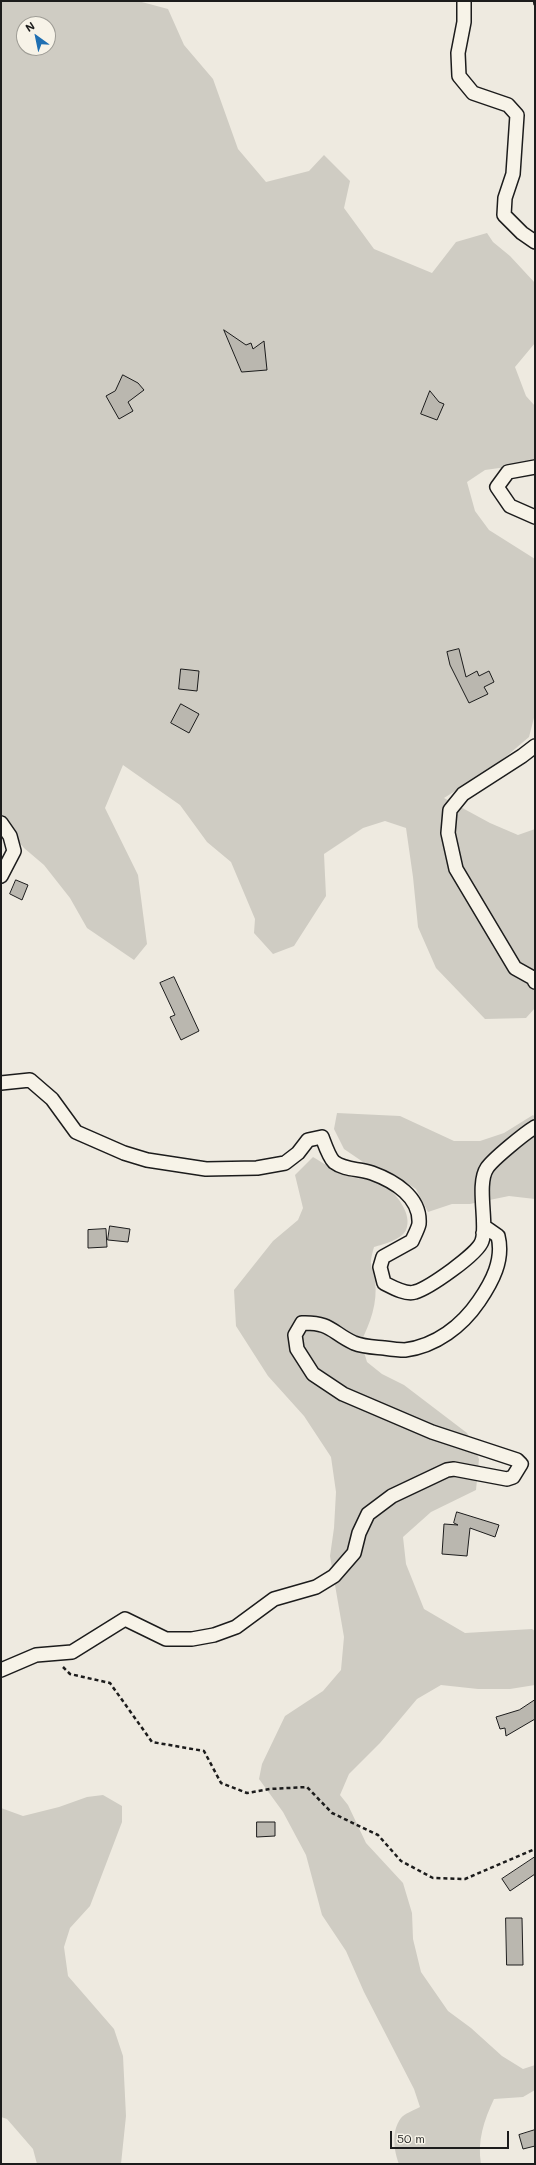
<!DOCTYPE html>
<html>
<head>
<meta charset="utf-8">
<style>
	body { margin:0 }
	#map { position:relative; width:536px; height:2165px; overflow:hidden; background:#eeeae0; font-family:Mali,sans-serif }
	canvas { display:block }
	.frame { position:absolute; inset:0; border:2px solid #1c1c1c; pointer-events:none }
	.north { position:absolute; left:16px; top:16px; width:40px; height:40px; box-sizing:border-box; background:#f7f3e8; border:1px solid #9f9d96; border-radius:50%; rotate:327deg; font-size:11px; font-weight:700; line-height:16px; text-align:center; color:#1c1c1c }
	.north::after { content:''; display:block; margin:auto; width:14px; height:18px; background:#1f6fb2; clip-path:polygon(50% 0,100% 100%,50% 72%,0 100%) }
	.scale { position:absolute; left:390px; top:2131px; width:119px; height:18px; box-sizing:border-box; border:2px solid #1c1c1c; border-top:0; padding-left:5px; font-size:12px; line-height:14px; white-space:nowrap; color:#1c1c1c; -webkit-text-stroke:3px #f7f3e8; paint-order:stroke }
</style>
</head>
<body>
<div id="map">
<canvas width="536" height="2165"></canvas>
<div class="frame"></div>
<div class="north">N</div>
<div class="scale">50 m</div>
</div>
<script>
const g = document.querySelector('canvas').getContext('2d');
g.lineJoin = 'round';
function fill(path, color) { g.fillStyle = color; g.fill(path, 'evenodd'); }
function strokePath(path, color, width, dash) { g.strokeStyle = color; g.lineWidth = width; g.lineCap = dash ? 'butt' : 'round'; g.setLineDash(dash || []); g.stroke(path); }
fill(new Path2D(`
	M1 1H138L168 9 184 45 213 79 238 149 266 182 309 171 324 155 350 181 344 208 374 249 432 273 456 242 487 233 493 242 510 256 535 283V343L515 367 526 396 535 406V463L485 470 467 482 475 511 489 530 535 559V714L529 737 495 766 444 798 490 823 518 835 535 829V1008L526 1018 485 1019 436 968 418 927 413 877 406 828 385 821 363 828 324 854 326 896 294 946 273 954 254 933 255 919 231 862 207 842 180 805 123 765 105 808 138 875 147 944 134 960 87 928 70 898 44 865 24 848 1 821ZM24 24H48V48H24Z
	M337 1113 400 1116 454 1141H480L504 1133 533 1115 535 1117V1199L509 1196 470 1204H452L428 1212 416 1189 393 1174 366 1164 344 1149 334 1129Z
	M313 1157C325 1164 339 1174 352 1177 362 1180 376 1178 385 1185 396 1194 413 1214 406 1230 401 1240 384 1244 374 1247 368 1268 372 1263 375 1281 378 1303 370 1323 361 1342L367 1362 382 1374 404 1385 467 1433 479 1459 476 1490 431 1512 403 1537 406 1564 424 1609 465 1633 532 1629 535 1631V1685L510 1689H478L441 1685 417 1699 380 1743 349 1774 340 1795 348 1805 366 1843 403 1883 412 1913 413 1939 421 1972 448 2011 471 2028 502 2056 523 2069 535 2065V2090L523 2097 494 2099C484 2120 477 2141 481 2164H399C394 2151 391 2131 401 2118 404 2114 414 2110 420 2107L414 2089 364 1992 346 1951 322 1915 306 1855 283 1812 259 1779 262 1764 285 1716 323 1691 341 1670 344 1637 330 1556 334 1528 336 1492 331 1457 304 1416 268 1376 236 1326 234 1290 273 1241 298 1220 303 1208 295 1175Z
	M103 1795 122 1806V1822L90 1906 70 1928 64 1947 68 1976 114 2029 123 2056 126 2116 121 2164H37L33 2149 7 2119 1 2117V1808L23 1816 59 1807 87 1797Z`), '#cfccc3');
const building = new Path2D(`
	M224 330 246 345 251 343 253 349 264 341 267 370 242 372Z
	M123 375 138 383 144 390 128 402 133 411 119 419 106 396 115 391Z
	M430 391 439 402 444 404 437 420 421 414Z
	M459 649 466 677 477 671 479 676 489 671 494 682 484 687 488 694 469 703 450 665 447 652Z
	M181 669 199 671 197 691 179 689Z
	M181 704 199 714 189 733 171 723Z
	M16 880 28 885 22 900 10 894Z
	M174 977 199 1031 181 1040 170 1017 175 1015 160 983Z
	M110 1226 130 1229 128 1242 108 1240Z
	M106 1229 107 1247 88 1248V1230Z
	M457 1512 499 1525 495 1537 470 1528 467 1556 442 1554 444 1524 458 1525 454 1523Z
	M535 1700V1719L506 1736 505 1728 500 1729 496 1717 519 1710Z
	M257 1822H275V1836L257 1837Z
	M535 1857V1874L510 1891 502 1879Z
	M506 1918H522L523 1965H507Z
	M535 2130V2146L523 2149 519 2135Z`);
fill(building, '#bab7af');
strokePath(building, '#1c1c1c', 1);
const minor = new Path2D(`
	M464 1V22L458 53 459 76 473 93 508 105 517 115 513 174 505 198 504 215 522 233 535 242
	M535 467 508 472 497 487 510 506 535 517
	M535 746 522 756 463 794 450 810 448 833 456 869 515 968 533 978 535 982
	M1 823 10 836 14 851 1 876
	M1 1083 30 1080 52 1099 76 1132 124 1153 147 1160 206 1169 257 1168 285 1163 298 1153 308 1140 322 1137C325 1145 329 1157 334 1162 346 1171 359 1168 372 1173 394 1181 421 1197 419 1224 418 1229 414 1236 412 1241L383 1257 380 1267 384 1283C392 1287 406 1295 415 1292 429 1288 478 1254 482 1241 488 1225 476 1184 487 1168 493 1159 525 1133 535 1127
	M1 1670 36 1655 72 1652 125 1619 166 1639H192L214 1635 236 1627 274 1599 316 1587 334 1576 354 1553 359 1533 368 1514 392 1496 447 1470 454 1469 507 1479 513 1477 521 1464 517 1460 432 1432 343 1394 313 1374 297 1349 295 1335 302 1323C331 1322 332 1333 354 1343 364 1347 374 1347 384 1348 391 1349 399 1350 405 1350 436 1346 462 1326 479 1301 492 1282 504 1260 498 1236L488 1229 483 1233`);
strokePath(minor, '#1c1c1c', 16);
strokePath(new Path2D(`
	M534 1 535 7
	M63 1667 70 1674 110 1683 152 1742 204 1751 221 1783 247 1793 270 1789 307 1787 332 1813 378 1835 401 1861 433 1878 465 1879 535 1849`), '#1c1c1c', 2.5, [4, 3]);
strokePath(minor, '#f7f3e8', 13);
</script>
</body>
</html>
